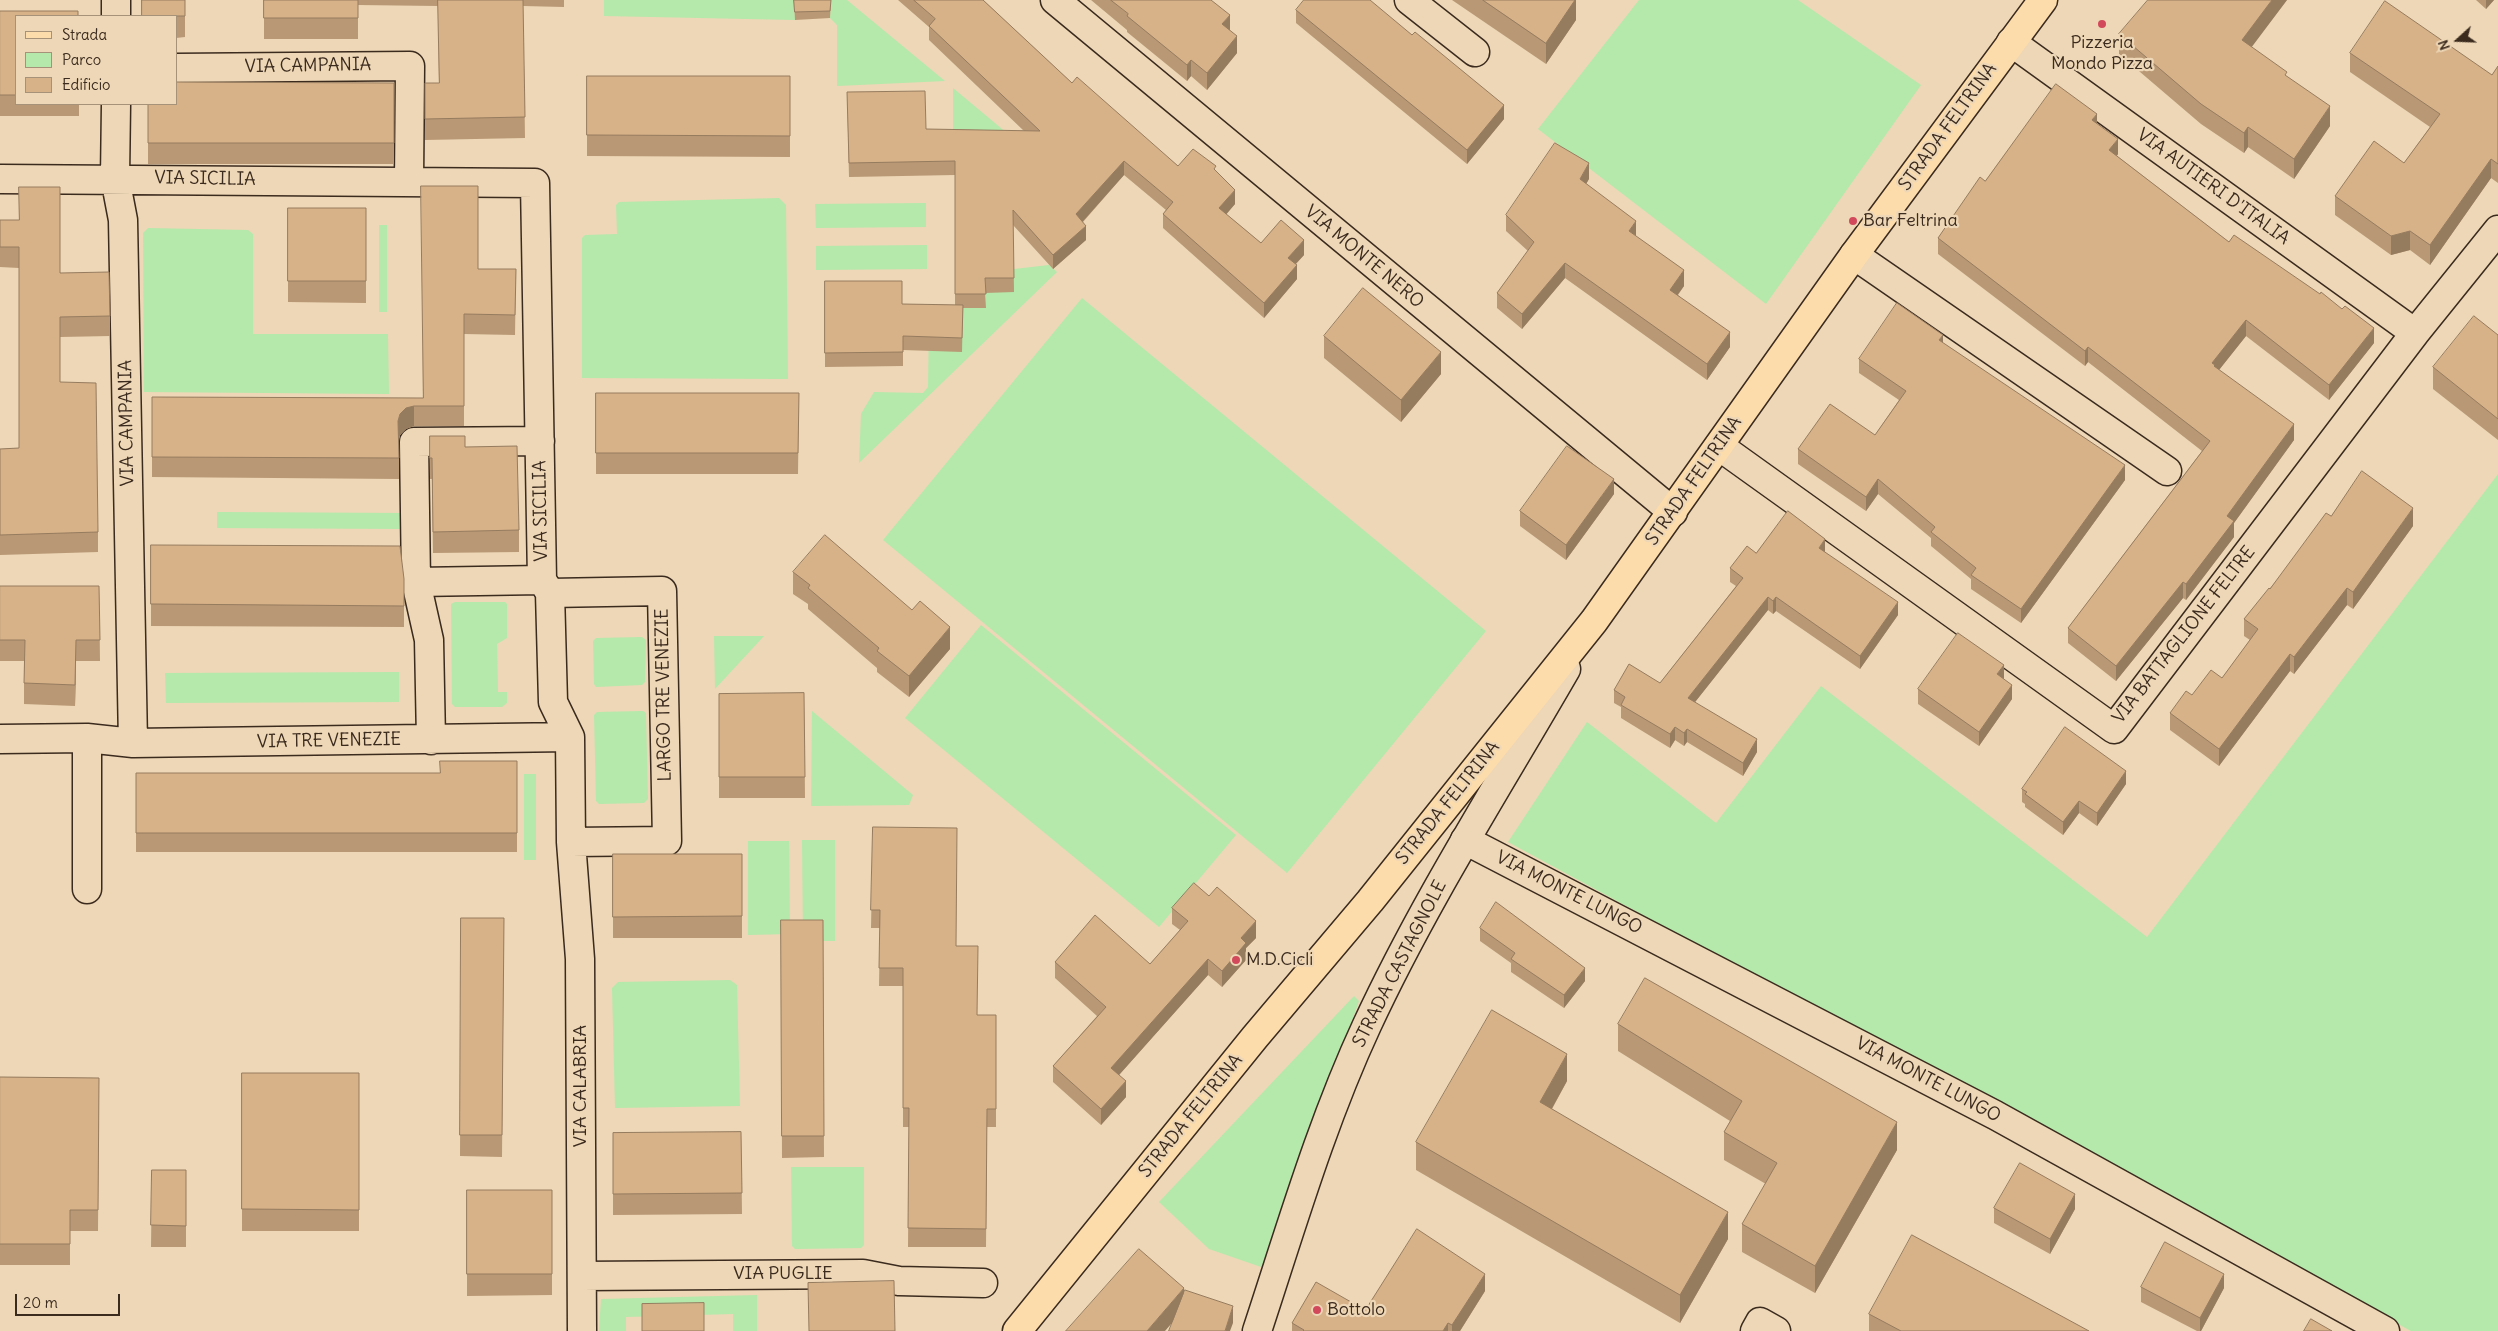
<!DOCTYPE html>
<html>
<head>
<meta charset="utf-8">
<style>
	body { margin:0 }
	#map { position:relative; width:2498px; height:1331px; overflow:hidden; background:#edd7b6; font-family:Delius,sans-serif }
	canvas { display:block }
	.legend { position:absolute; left:15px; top:15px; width:162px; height:90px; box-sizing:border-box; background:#edd7b6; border:1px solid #a69279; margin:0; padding:6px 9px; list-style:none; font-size:15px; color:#3b2a1e }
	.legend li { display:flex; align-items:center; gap:10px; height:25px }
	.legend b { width:25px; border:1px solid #a69279 }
	.north { position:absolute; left:2433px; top:15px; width:50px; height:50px; -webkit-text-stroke:4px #edd7b6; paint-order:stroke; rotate:250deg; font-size:14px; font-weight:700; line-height:20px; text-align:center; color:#3b2a1e }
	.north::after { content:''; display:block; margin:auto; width:18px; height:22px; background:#3b2a1e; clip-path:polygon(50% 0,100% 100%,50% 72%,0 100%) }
	.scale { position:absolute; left:15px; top:1294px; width:105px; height:22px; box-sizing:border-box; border:2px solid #3b2a1e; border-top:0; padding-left:6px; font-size:15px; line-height:18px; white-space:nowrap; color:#3b2a1e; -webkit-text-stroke:4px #edd7b6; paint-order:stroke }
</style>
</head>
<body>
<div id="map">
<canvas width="2498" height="1331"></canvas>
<ul class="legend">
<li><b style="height:6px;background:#fddcac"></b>Strada</li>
<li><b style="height:14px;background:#b4e9ab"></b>Parco</li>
<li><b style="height:14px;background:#d7b188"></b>Edificio</li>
</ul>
<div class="north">N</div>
<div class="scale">20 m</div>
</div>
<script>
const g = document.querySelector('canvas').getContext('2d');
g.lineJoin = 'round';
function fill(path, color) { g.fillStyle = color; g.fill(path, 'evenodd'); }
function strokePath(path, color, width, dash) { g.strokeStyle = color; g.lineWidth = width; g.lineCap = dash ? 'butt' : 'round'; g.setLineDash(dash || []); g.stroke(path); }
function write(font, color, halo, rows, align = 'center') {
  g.font = font + ' Delius,sans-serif'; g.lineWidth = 4.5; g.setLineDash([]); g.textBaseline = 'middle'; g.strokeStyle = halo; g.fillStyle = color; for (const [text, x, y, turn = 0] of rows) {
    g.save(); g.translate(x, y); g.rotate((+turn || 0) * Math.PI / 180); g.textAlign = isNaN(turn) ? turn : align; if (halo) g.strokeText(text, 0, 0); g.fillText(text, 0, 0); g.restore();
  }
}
fill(new Path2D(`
	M604 0H794L795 20 604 16Z
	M831 0H847L945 81 837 86V25L830 18Z
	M1639 0H1798L1921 85 1766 304 1538 129Z
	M953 88 1056 174 981 130H953Z
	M779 198 786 205 788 379 582 378V238L585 235 617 234 616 205 619 202Z
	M926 203V227L816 228 815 204Z
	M379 225H387V312H379Z
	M148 228 248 230 253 234V334H388L389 394 144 392 143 233Z
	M927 245V269L816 270V246Z
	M1049 265 1057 272 859 463 861 414 874 392 923 393 928 387 929 323 955 308H985V293L1014 269Z
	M1082 298 1486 631 1287 873 883 540Z
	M2498 474V1331H2411L1508 842 1587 722 1716 823 1821 686 2147 937Z
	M217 512 404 513V529L217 528Z
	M455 602H505L507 604V638L497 644 498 692H507V703L502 707H455L452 704 451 604Z
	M981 625 1236 835 1159 927 905 718Z
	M714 636H764L715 689Z
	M642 637 646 640 645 682 642 685 596 687 594 684 593 641 596 638Z
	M399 672V702L166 703 165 673Z
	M643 711 646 713 648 799 644 803 599 804 596 801 594 715 597 712Z
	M812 711 913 795 909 805 811 806Z
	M524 774H536V860H524Z
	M802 840H835V941H803Z
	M748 841H789L790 934 748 935Z
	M730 980 737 985 740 1106 615 1108 612 988 618 982Z
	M1354 996 1359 1001 1267 1269 1209 1249 1159 1202Z
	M791 1167H864V1245L861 1248 795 1249 792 1246Z
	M757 1295V1331H733V1314L626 1317V1331H599L601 1299Z`), '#b4e9ab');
const minor = new Path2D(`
	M116 0V16
	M1055 0 1673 512
	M1409 0 1475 52
	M2011 42 2415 333
	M176 68 410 66 409 181
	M116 104 115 178 123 220 133 743
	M0 179 535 183 542 580 550 593
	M1854 255 2167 471
	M1719 446 2114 729 2415 333 2498 230
	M416 582 542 580
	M662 591 667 841 571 842 570 737 553 702 550 593Z
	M87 738V889
	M0 739 87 738 133 743 570 737
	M431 740 429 640 416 582 414 442 540 441
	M1465 840 1995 1115 2385 1331
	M571 842 580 959 582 1331
	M582 1276 863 1274 899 1281 983 1283
	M1755 1331 1760 1322 1776 1331`);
const secondary = new Path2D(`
	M1257 1331C1291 1228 1321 1124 1367 1025 1424 902 1498 787 1566 669`);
const primary = new Path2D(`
	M1017 1331 1255 1037 1370 901 1594 621 1854 255 2043 0`);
strokePath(minor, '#3b2a1e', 31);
strokePath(secondary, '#3b2a1e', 31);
strokePath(primary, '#3b2a1e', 31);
strokePath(minor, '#edd7b6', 28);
strokePath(secondary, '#edd7b6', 28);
strokePath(primary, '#fddcac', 28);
fill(new Path2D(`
	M185 0V37L176 38V16Z
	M264 0H564V7L523 6 525 138 425 140V83H439L438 6 358 5V39H264Z
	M794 0H831L830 18 795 20Z
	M898 0H983L1072 83 1178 166 1216 172 1235 204 1226 214 1261 243 1304 255 1296 264 1297 279 1264 318 1163 228V214L1166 210 1124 175 1083 222 1086 240 1053 269 1013 225 1014 292 985 293 986 308H963L962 352 903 350V366L825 367V281L902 304 955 305V175L849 177 847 92 926 129 1024 131 929 40V27Z
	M1091 0H1211L1230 30 1237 53 1207 90 1191 76 1187 81 1127 32V30Z
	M1452 0H1576V20L1546 64Z
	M2287 0 2251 47 2287 77 2330 126 2294 179 2248 147 2244 153 2201 124 2119 54V34Z
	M2476 0H2494L2486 9Z
	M1296 10 1412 35 1504 119 1467 164 1296 23Z
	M0 11 16 16V104H79V116H0Z
	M2350 53 2492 75 2498 66V183L2491 178 2430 265 2410 250 2391 255 2335 215V196L2404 163 2430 127 2350 72Z
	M587 76H790V157L587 156Z
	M394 83V164H148V104Z
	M2097 124 2118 154 2117 156 2229 242 2374 343 2329 400 2246 336 2219 370 2294 440 2234 523V537L2186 600 2183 598 2116 681 2068 643V628L2202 451 2088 362 2085 366 1938 254V238L1985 181Z
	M1589 179 1586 184 1684 286 1678 295 1730 347 1707 380 1565 278 1522 329 1497 308V293L1528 251 1506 231V215Z
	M288 208H366V303L288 302Z
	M0 220 110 316V336L60 337V382L98 532V552L0 555V449L19 448V268L0 267Z
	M478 269H516L515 335 464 334V426H414L406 429 400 435 399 441V479L152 477V397L423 398Z
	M2498 335V440L2433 389V367Z
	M1324 336 1441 374 1401 422 1324 358Z
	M1943 343 2125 480 2021 623 1971 589V579L1931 546V538L1878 494 1866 511 1798 464V449L1875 435 1899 400 1859 373V359Z
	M596 393H799L798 474H596Z
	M430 436 465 447 519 530V552L433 553 432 479H430Z
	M1614 494 1566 560 1520 526V511Z
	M2331 516 2413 526 2353 609 2347 605 2294 674 2290 671 2219 766 2170 730V713L2192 695 2222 678 2250 640 2244 636V619Z
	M151 545 404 579V627L151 626Z
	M1825 552 1898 615 1860 669 1776 611 1773 614 1768 610 1695 702 1757 752 1743 776 1687 742 1684 746 1675 740 1670 748 1621 718V707L1614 703V690L1660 683 1736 586 1730 582V568L1756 553Z
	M793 572 950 649 909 697 877 672V668L808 609V604L793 594Z
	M0 586H99L100 661H76L75 706 24 704V661H0Z
	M2004 679 2012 699 1979 746 1918 704V689Z
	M804 693 805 798H719V694Z
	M517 761V852H136V773H440Z
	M2126 784 2097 826 2079 813 2063 835 2025 807V804L2022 802V789Z
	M873 827 956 946 977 1015H996V1127H987L986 1247H908L909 1127H903V986H879L880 928H871Z
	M613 854H742V938H613Z
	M1172 908 1256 938 1246 948V960L1222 987 1208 975 1119 1075 1126 1097 1101 1125 1053 1082V1066L1097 1016 1055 978V962L1150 964 1180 930 1172 924Z
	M461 918H504L502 1157 460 1156Z
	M781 920H823L824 1157 782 1158Z
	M1480 928 1585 981 1564 1008 1511 972V963L1480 941Z
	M1618 1024 1897 1150 1815 1293 1742 1252V1224L1766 1184 1724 1160V1132L1730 1121 1618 1051Z
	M242 1073H359V1231H242Z
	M0 1077 99 1078 98 1231H70V1265H0Z
	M1567 1081 1552 1109 1728 1239 1680 1323 1416 1170V1142Z
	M741 1132 742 1214 613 1215V1133Z
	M152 1170H186V1247H151Z
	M467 1190H552V1295L467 1296Z
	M1994 1208 2075 1209 2050 1254 1994 1223Z
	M2141 1287 2224 1288 2201 1331H2197L2141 1302Z
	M1485 1291 1460 1331H1292V1323L1365 1310Z
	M1869 1314 2089 1331H1869Z`), '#b99875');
fill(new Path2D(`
	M1575 0H1576V20L1546 64V43Z
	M2272 0H2287L2242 60V40Z
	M2486 0H2494L2486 9Z
	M1230 15V32L1222 24Z
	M1237 36V53L1207 90V73Z
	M1191 60V76L1187 81V65Z
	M1504 105V119L1467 164V150Z
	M2330 106V126L2294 179V159Z
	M2097 114V130L2092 120Z
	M2248 127V147L2244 153V133Z
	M2118 139V154L2109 166V150Z
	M2491 159V178L2430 265V245Z
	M1124 161V175L1076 229V214Z
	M1589 163V179L1580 194V179Z
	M1235 190V204L1219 223V208Z
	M1636 221V236L1629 231Z
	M1086 226V240L1053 269V255Z
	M2410 231V250L2391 255V236Z
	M1304 240V255L1288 272V258Z
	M1565 263V278L1522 329V314Z
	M1297 265V279L1264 318V303Z
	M1684 270V286L1670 305V290Z
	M2246 320V336L2215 375 2212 363Z
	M2374 328V343L2329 400V385Z
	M1730 332V347L1707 380V364Z
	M1943 335V349L1939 340Z
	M2088 347V362L2085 366V351Z
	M1441 352V374L1401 422V400Z
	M414 406V426L406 429 400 435 398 442V421L400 414 406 408Z
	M2294 424V440L2234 523V537L2186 600V584L2227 516Z
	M2125 465V480L2021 623V609Z
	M1614 479V494L1566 560V545Z
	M1878 479V494L1866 511V497Z
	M2413 508V526L2353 609V592Z
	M1825 539V552L1819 561V548Z
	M2183 582V598L2116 681V666Z
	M2347 588V605L2294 674V657Z
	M1768 597V610L1688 711V698Z
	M1776 597V611L1773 614V601Z
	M1898 602V615L1860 669V656Z
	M950 627V649L909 697V676Z
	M76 640V661L75 706V685Z
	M2290 654V671L2219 766V749Z
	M2004 665V680L1997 674Z
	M2012 685V699L1979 746V732Z
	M1675 727V740L1670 748V734Z
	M1687 729V742L1684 746V733Z
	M1757 739V752L1743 776V763Z
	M2126 771V784L2097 826V813Z
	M2079 801V813L2063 835V822Z
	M1256 921V938L1246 948V960L1222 987V971L1241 938Z
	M1208 959V975L1111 1084V1068Z
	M1585 968V981L1564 1008V995Z
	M1567 1054V1081L1540 1130V1102Z
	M1126 1081V1097L1101 1125V1109Z
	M1897 1122V1150L1815 1293V1266Z
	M2075 1194V1209L2050 1254V1239Z
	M1728 1212V1239L1680 1323V1295Z
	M1485 1274V1291L1460 1331H1452V1325Z
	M2224 1274V1288L2201 1331H2200V1318Z
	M1184 1288V1309L1165 1331H1147Z
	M1233 1306V1323L1230 1331H1225Z
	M1448 1323V1331H1443Z`), '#967c5f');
const building = new Path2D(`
	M142 0H185V16H142Z
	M264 0H358V18H264Z
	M438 0H523L525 117 425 119V83H439Z
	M794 0H831L830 11 795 12Z
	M914 0H983L1072 83 1077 77 1178 166 1193 149 1216 166 1214 169 1235 190 1219 208 1261 243 1281 220 1304 240 1288 258 1297 265 1264 303 1163 214 1173 202 1124 161 1076 214 1086 226 1053 255 1013 210 1014 278H985L986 294H955V161L849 163 847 92 925 91 926 129 1040 131 929 26 935 19Z
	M1111 0H1211L1230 15 1222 24 1237 36 1207 73 1191 60 1187 65 1127 16 1128 14Z
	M1304 0H1370L1412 35 1415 32 1504 105 1467 150 1296 10Z
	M1483 0H1575L1546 43Z
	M2148 0H2272L2242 40 2287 72 2285 75 2330 106 2294 159 2248 127 2244 133 2201 104 2119 34Z
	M2385 1 2492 75 2498 66V164L2491 159 2430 245 2410 231 2391 236 2335 196 2374 141 2404 163 2440 114 2350 53Z
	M0 11H78V16H16V95H0Z
	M587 76H790V136L587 135Z
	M176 82 394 83V143H148V104H176Z
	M2056 84 2097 114 2092 120 2118 139 2109 150 2229 242 2234 235 2320 294 2321 292 2342 309 2345 306 2374 328 2329 385 2246 320 2212 363 2215 365 2214 366 2294 424 2227 516 2234 521 2186 584 2183 582 2116 666 2068 628 2210 441 2088 347 2085 351 1938 238 1980 177 1985 181Z
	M1555 143 1589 163 1580 179 1636 221 1629 231 1684 270 1670 290 1730 332 1707 364 1565 263 1522 314 1497 293 1534 242 1506 215Z
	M421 186H478V269H516L515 315 464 314V406H414L406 408 400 414 398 421 399 458 152 457V397L423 398Z
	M19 187H60V273L109 272 110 316 60 317V382L96 383 98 532 0 535V449L19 448V247H0V220H19Z
	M288 208H366V281H288Z
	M825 281H902V304L963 305 962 338 903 336V352L825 353Z
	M1363 288 1441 352 1401 400 1324 336Z
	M1897 303 1943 335 1939 340 2125 465 2021 609 1971 575 1976 568 1931 532 1935 527 1878 479 1866 497 1798 449 1830 404 1875 435 1906 391 1859 359Z
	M2474 316 2498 335V419L2433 367Z
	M596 393H799L798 453H596Z
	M430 436H465V447L517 446 519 530 433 532 432 458H430Z
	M1567 446 1614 479 1566 545 1520 511Z
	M2362 471 2413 508 2353 592 2347 588 2294 657 2290 654 2219 749 2170 713 2186 691 2192 695 2211 670 2222 678 2258 629 2244 619 2269 588 2270 589 2326 513 2331 516Z
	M1788 511 1825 539 1819 548 1898 602 1860 656 1776 597 1773 601 1768 597 1688 698 1757 739 1743 763 1687 729 1684 733 1675 727 1670 734 1621 705 1625 697 1614 690 1629 664 1660 683 1743 578 1730 568 1747 546 1756 553Z
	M825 535 912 610 920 601 950 627 909 676 877 651 879 648 808 588 810 585 793 572Z
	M151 545 400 546 404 579V606L151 604Z
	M0 586H99L100 640H76L75 685 24 683 25 640H0Z
	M1958 633 2004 665 1997 674 2012 685 1979 732 1918 689Z
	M804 693 805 777H719V694Z
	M2065 727 2126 771 2097 813 2079 801 2063 822 2025 794 2027 792 2022 789Z
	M440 761H517V833H136V773H440Z
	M873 827 957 828 956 946H978L977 1015H996V1109H987L986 1229 908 1228 909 1108H903V968H879L880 910H871Z
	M613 854H742V916L613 917Z
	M1194 883 1209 896 1217 887 1256 921 1241 938 1246 943 1222 971 1208 959 1111 1068 1126 1081 1101 1109 1053 1066 1106 1007 1055 962 1095 915 1150 964 1188 921 1172 908Z
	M1496 902 1585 968 1564 995 1511 959 1515 953 1480 928Z
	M461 918H504L502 1135H460Z
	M781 920H823L824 1136H782Z
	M1645 978 1897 1122 1815 1266 1742 1224 1777 1163 1724 1132 1742 1101 1618 1024Z
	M1492 1010 1567 1054 1540 1102 1728 1212 1680 1295 1416 1142Z
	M242 1073H359V1210L242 1209Z
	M0 1077 99 1078 98 1210H70V1244H0Z
	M741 1132 742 1193 613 1194V1133Z
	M2020 1163 2075 1194 2050 1239 1994 1208Z
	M152 1170H186V1226L151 1225Z
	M467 1190H552V1274H467Z
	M1417 1229 1485 1274 1452 1325 1448 1323 1443 1331H1303L1304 1330 1292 1323 1316 1282 1365 1310Z
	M1912 1235 2089 1331H1901L1869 1314Z
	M2165 1242 2224 1274 2200 1318 2141 1287Z
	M1139 1249 1184 1288 1147 1331H1066Z
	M894 1281 895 1331H809L808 1283Z
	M1185 1290 1233 1306 1225 1331H1169Z
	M704 1303V1331H642V1304Z
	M2311 1319 2332 1331H2304Z`);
fill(building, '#d7b188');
strokePath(building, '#967c5f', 1);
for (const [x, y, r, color] of [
	[2102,24,5,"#d1495b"],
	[1853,221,5,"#d1495b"],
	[1236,960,5,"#d1495b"],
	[1317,1310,5,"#d1495b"]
]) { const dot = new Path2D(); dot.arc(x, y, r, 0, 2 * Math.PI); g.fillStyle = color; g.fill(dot); strokePath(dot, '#edd7b6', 2); }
write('18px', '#3b2a1e', '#edd7b6', [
	["Pizzeria",2102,43,"center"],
	["Mondo Pizza",2102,64,"center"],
	["Bar Feltrina",1863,221],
	["M.D.Cicli",1246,960],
	["Bottolo",1327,1310]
], 'left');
write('18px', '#3b2a1e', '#edd7b6', [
	["VIA CAMPANIA",308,66,-1],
	["STRADA FELTRINA",1948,127,-54],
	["VIA SICILIA",205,179,1],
	["VIA AUTIERI D'ITALIA",2213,187,36],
	["VIA MONTE NERO",1364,257,40],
	["VIA CAMPANIA",127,423,-91],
	["STRADA FELTRINA",1694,481,-55],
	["VIA SICILIA",541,511,-91],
	["VIA BATTAGLIONE FELTRE",2184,635,-52],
	["LARGO TRE VENEZIE",664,695,-91],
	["VIA TRE VENEZIE",329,741,-1],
	["STRADA FELTRINA",1448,803,-51],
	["VIA MONTE LUNGO",1569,893,27],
	["STRADA CASTAGNOLE",1400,964,-63],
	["VIA MONTE LUNGO",1928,1080,28],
	["VIA CALABRIA",581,1086,-90],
	["STRADA FELTRINA",1191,1116,-51],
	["VIA PUGLIE",783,1274]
]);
</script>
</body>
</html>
